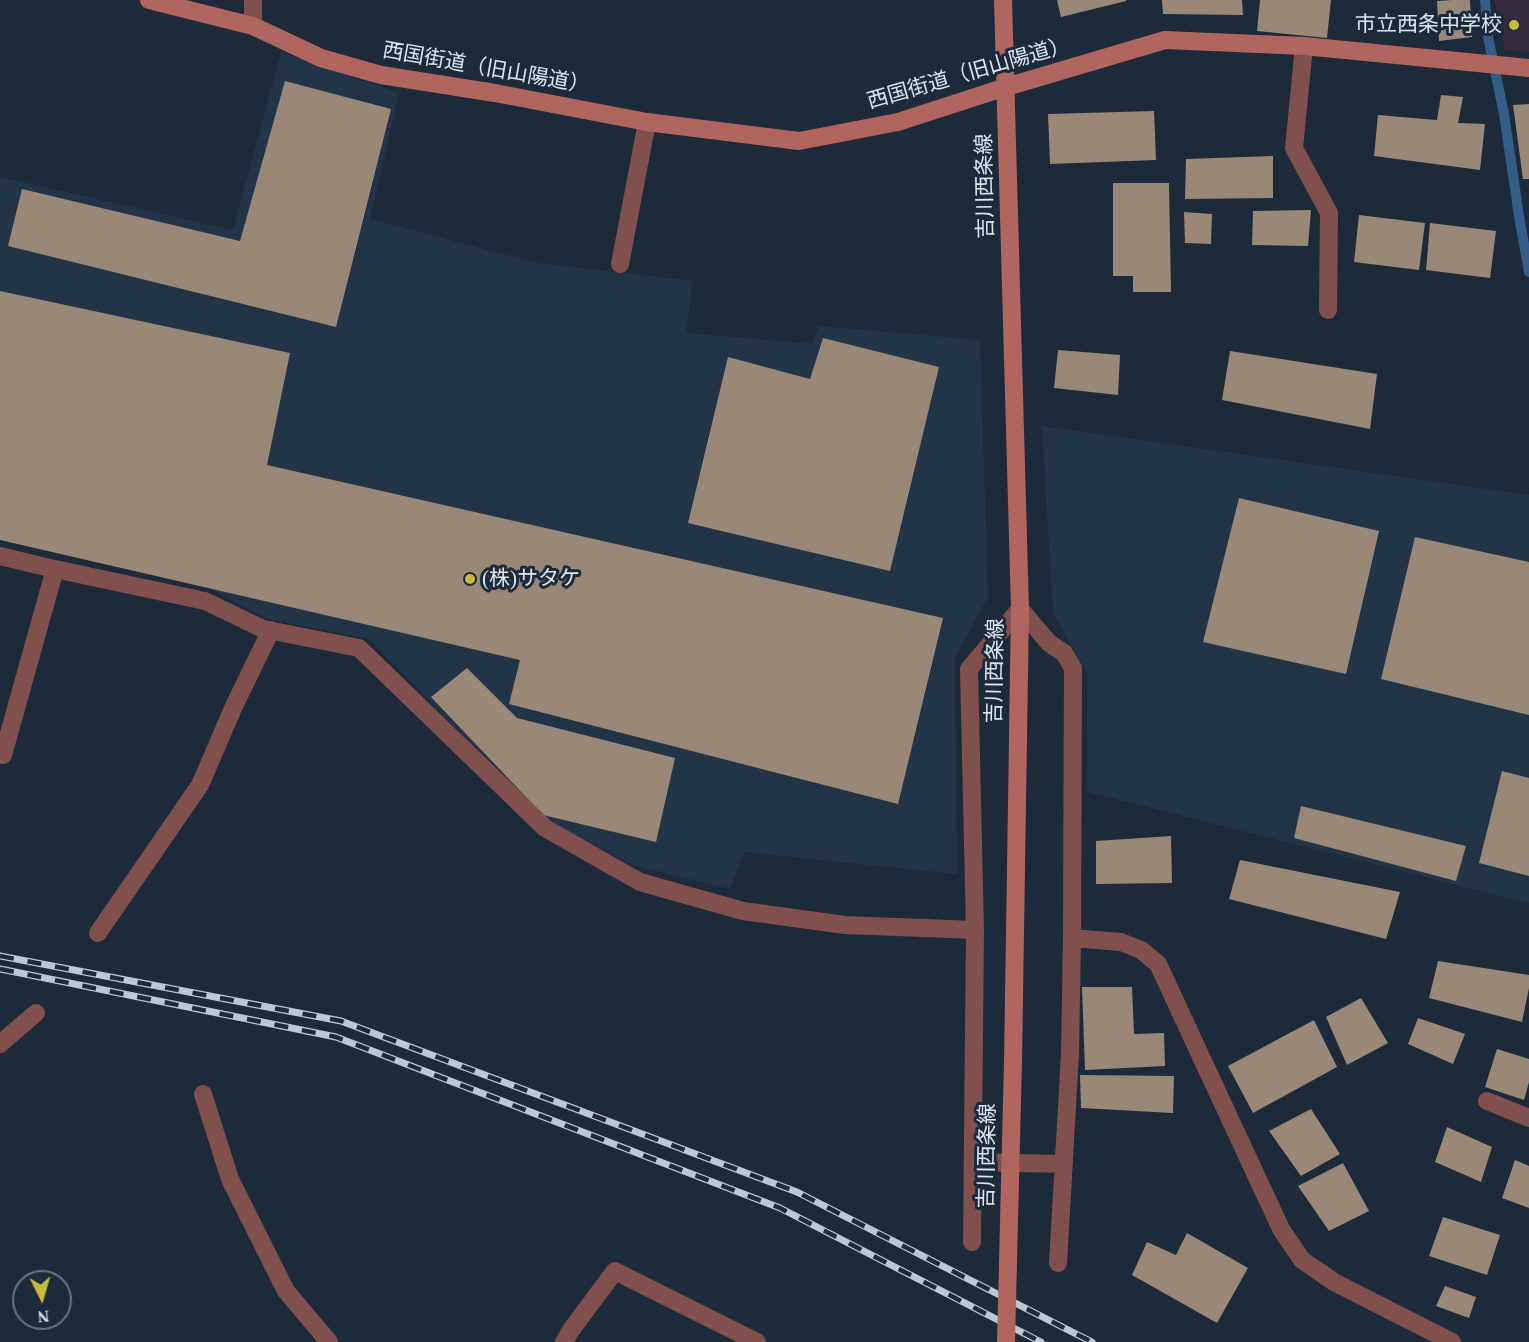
<!DOCTYPE html>
<html>
<head>
<meta charset="utf-8">
<style>
	body { margin:0 }
	#map { position:relative; width:1529px; height:1342px; overflow:hidden; background:#1d2a39; font-family:"Times New Roman",serif }
	canvas { display:block }
	.north { position:absolute; left:12px; top:1270px; width:60px; height:60px; box-sizing:border-box; background:#1d2a39; border:2px solid #6a7582; border-radius:50%; rotate:175deg; font-size:16px; font-weight:700; line-height:24px; text-align:center; color:#dde6f0 }
	.north::after { content:''; display:block; margin:auto; width:21px; height:27px; background:#c7bb3c; clip-path:polygon(50% 0,100% 100%,50% 72%,0 100%) }
</style>
</head>
<body>
<div id="map">
<canvas width="1529" height="1342"></canvas>
<div class="north">N</div>
</div>
<script>
const g = document.querySelector('canvas').getContext('2d');
g.lineJoin = 'round';
function fill(path, color) { g.fillStyle = color; g.fill(path, 'evenodd'); }
function strokePath(path, color, width, dash) { g.strokeStyle = color; g.lineWidth = width; g.lineCap = dash ? 'butt' : 'round'; g.setLineDash(dash || []); g.stroke(path); }
function write(font, color, halo, rows, align = 'center') {
  g.font = font + ' "Times New Roman","Noto Sans JP",serif'; g.lineWidth = 6; g.setLineDash([]); g.textBaseline = 'middle'; g.strokeStyle = halo; g.fillStyle = color; for (const [text, x, y, turn = 0] of rows) {
    g.save(); g.translate(x, y); g.rotate((+turn || 0) * Math.PI / 180); g.textAlign = isNaN(turn) ? turn : align; if (halo) g.strokeText(text, 0, 0); g.fillText(text, 0, 0); g.restore();
  }
}
fill(new Path2D(`
	M281 52 399 93 370 219 537 263 693 281 686 333 813 344 818 326 980 340 988 597 955 658 957 874 744 852 730 889 633 865 546 821 369 639 268 619 199 583 0 537V177L233 230Z
	M1042 426 1529 495V903L1087 792V672L1053 614Z`), '#223448');
fill(new Path2D(`
	M1494 0H1529V52L1505 49Z`), '#352c3b');
strokePath(new Path2D(`
	M1485 0 1488 37 1504 114 1519 216 1529 272`), '#355d89', 10);
fill(new Path2D(`
	M1057 0H1126V1L1061 17Z
	M1162 0H1242L1243 15 1163 14Z
	M1260 0H1331L1327 38 1257 31Z
	M1452 0H1470L1472 37 1439 41 1437 1Z
	M285 81 391 109 336 327 8 246 22 189 240 241Z
	M1441 95 1463 97 1458 123 1485 124 1480 170 1374 156 1378 115 1437 120Z
	M1529 104V179H1523L1513 105Z
	M1154 111 1156 160 1050 164 1048 114Z
	M1273 156V198L1185 199 1186 159Z
	M1113 183H1169L1171 292H1133V276H1113Z
	M1311 210 1308 246 1252 245 1253 211Z
	M1184 212 1212 214 1211 244 1185 243Z
	M1359 215 1425 223 1419 270 1354 262Z
	M1430 223 1496 231 1490 278 1426 270Z
	M0 291 290 353 267 465 943 618 898 804 509 704 520 660 0 540Z
	M823 338 939 367 890 571 688 523 728 357 810 379Z
	M1058 350 1120 355 1118 395 1054 388Z
	M1230 351 1377 374 1370 429 1222 400Z
	M1239 498 1379 531 1346 674 1203 642Z
	M1415 537 1529 562V715L1381 679Z
	M467 668 517 718 675 758 656 842 543 815 431 697Z
	M1502 771 1529 778V876L1479 863Z
	M1301 806 1466 846 1456 881 1294 838Z
	M1171 836 1172 883 1096 884V841Z
	M1240 860 1400 892 1386 939 1229 899Z
	M1438 961 1529 975V988L1522 1022 1429 998Z
	M1082 987H1132L1134 1034 1164 1033 1165 1066 1085 1070Z
	M1361 998 1388 1043 1347 1065 1326 1017Z
	M1418 1018 1465 1034 1453 1064 1408 1044Z
	M1314 1020 1337 1067 1253 1113 1228 1066Z
	M1497 1049 1529 1059V1082L1524 1100 1485 1087Z
	M1080 1075 1174 1076 1173 1113 1081 1108Z
	M1311 1109 1340 1154 1301 1176 1269 1131Z
	M1447 1127 1492 1147 1481 1182 1435 1162Z
	M1515 1160 1529 1166V1208L1502 1198Z
	M1343 1163 1369 1211 1329 1231 1298 1186Z
	M1443 1217 1500 1235 1487 1275 1429 1256Z
	M1187 1233 1248 1268 1217 1323 1132 1275 1147 1242 1176 1255Z
	M1445 1286 1476 1297 1469 1318 1436 1306Z`), '#9a8877');
strokePath(new Path2D(`
	M620 264 647 122`), '#80504c', 18);
strokePath(new Path2D(`
	M253 0V26
	M1304 46 1294 148 1329 213 1328 310
	M0 556 50 568 205 601 263 629 359 648 545 828 640 882 743 911 845 925 975 930 969 669 1020 609 1049 643 1064 653 1073 668 1072 938 1070 1054 1058 1263
	M3 755 55 569
	M98 933 200 785 234 706 271 630
	M1072 938 1121 942 1141 950 1158 964 1281 1229 1302 1260 1334 1282 1452 1342
	M0 1044 36 1013
	M203 1094 230 1179 286 1291 329 1342
	M1487 1101 1529 1118
	M973 1162 1064 1164
	M972 1242 975 930
	M564 1342 571 1330 615 1271 757 1342`), '#80504c', 18);
strokePath(new Path2D(`
	M149 0 253 26 321 58 381 75 495 93 647 122 799 141 898 122 1006 87 1165 40 1304 46 1529 68
	M1003 0 1020 609 1013 1062`), '#b0655f', 18);
const rail = new Path2D(`
	M0 956 341 1021 797 1192 1092 1342
	M0 969 336 1037 780 1208 1041 1342`);
strokePath(rail, '#bec8d3', 7);
strokePath(rail, '#1d2a39', 4.5, [14]);
strokePath(new Path2D(`
	M1006 1342 1013 1062`), '#b0655f', 18);
for (const [x, y, r, color] of [
	[1514,25,6,"#c7bb3c"],
	[470,579,6,"#c7bb3c"]
]) { const dot = new Path2D(); dot.arc(x, y, r, 0, 2 * Math.PI); g.fillStyle = color; g.fill(dot); strokePath(dot, '#1d2a39', 2); }
write('21px', '#dde6f0', '#1d2a39', [
	["市立西条中学校",1502,25],
	["(株)サタケ",482,579,"left"]
], 'right');
write('21px', '#dde6f0', '#1d2a39', [
	["西国街道（旧山陽道）",486,69,10],
	["西国街道（旧山陽道）",969,74,-16],
	["吉川西条線",986,186,-91],
	["吉川西条線",996,671,-89],
	["吉川西条線",988,1156,-89]
]);
</script>
</body>
</html>
